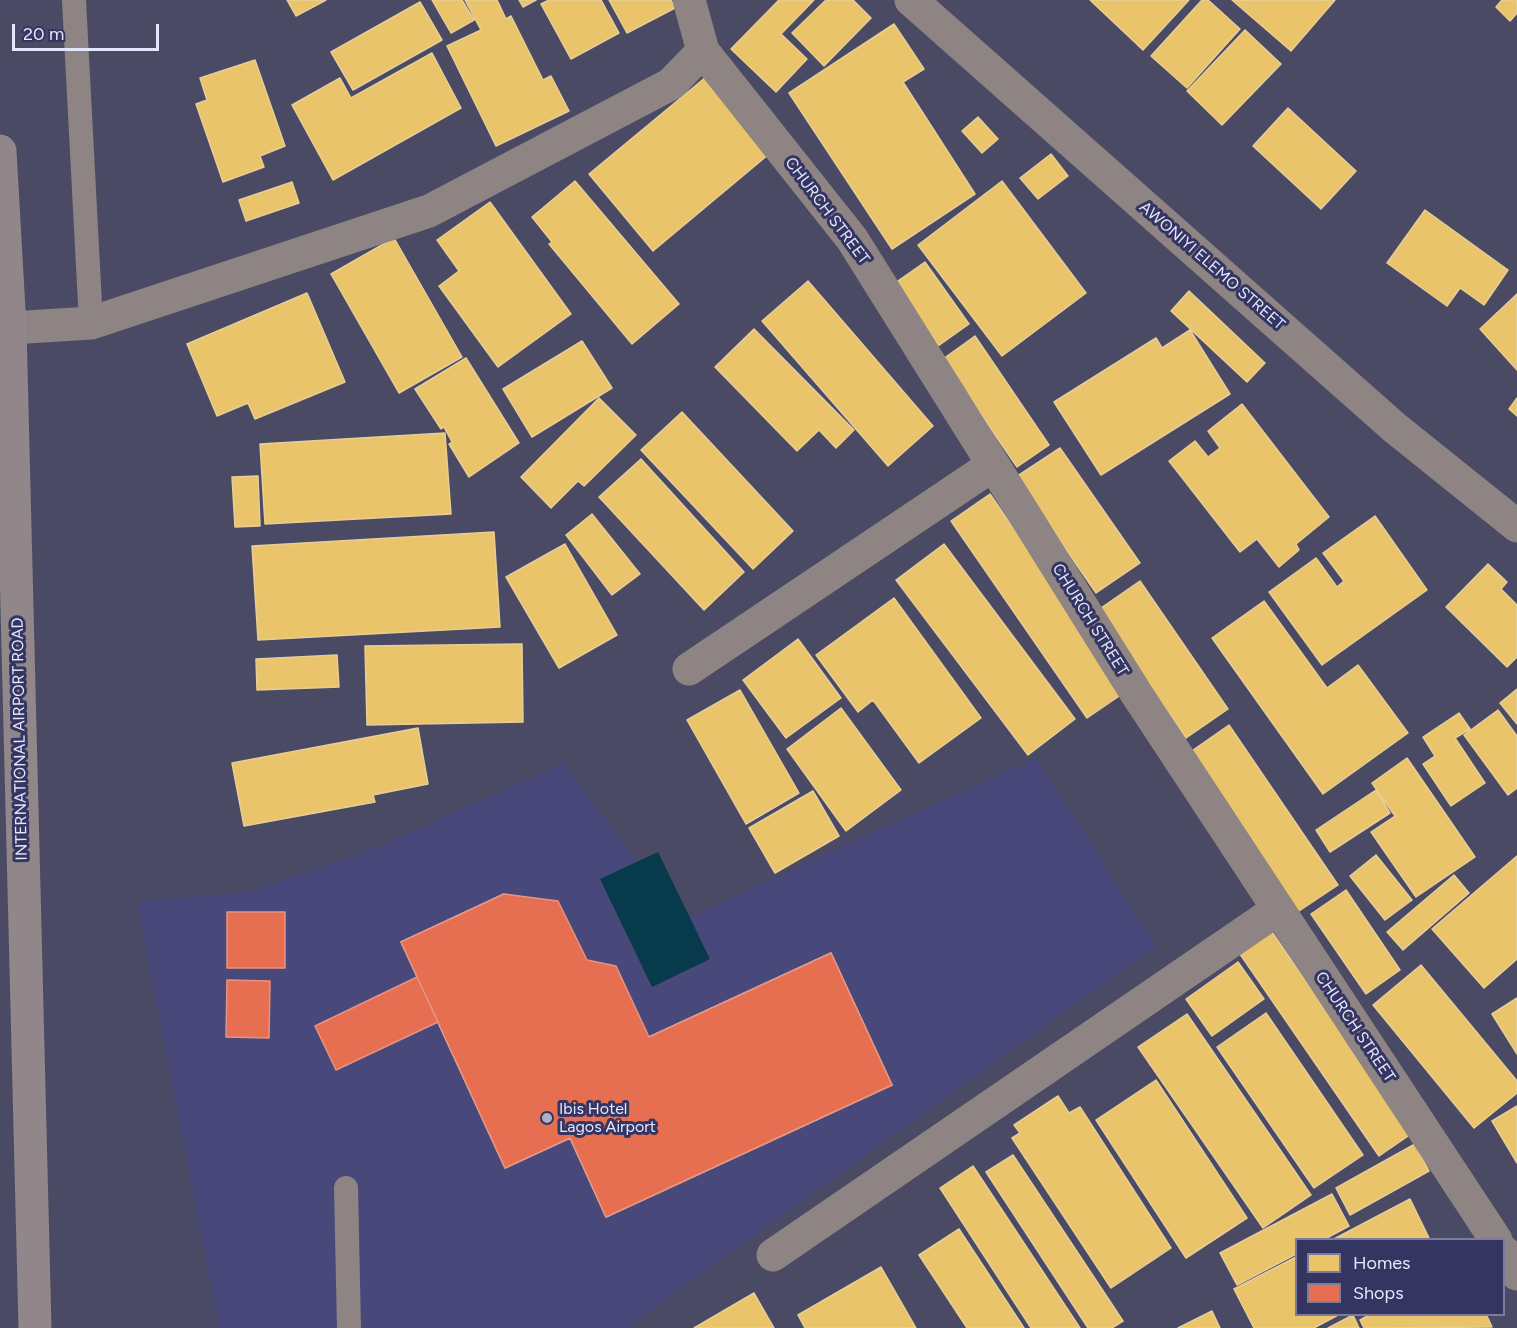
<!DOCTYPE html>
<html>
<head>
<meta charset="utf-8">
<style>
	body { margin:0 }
	#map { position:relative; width:1517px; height:1328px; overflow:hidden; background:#4a4a64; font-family:Figtree,sans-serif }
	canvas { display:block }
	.legend { position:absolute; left:1295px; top:1238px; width:210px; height:78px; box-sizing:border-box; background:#353562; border:2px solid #7b7ca0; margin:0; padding:8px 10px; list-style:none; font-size:18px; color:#e4e7fe }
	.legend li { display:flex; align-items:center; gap:12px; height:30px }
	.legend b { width:30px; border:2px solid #7b7ca0 }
	.scale { position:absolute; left:12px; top:24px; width:147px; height:27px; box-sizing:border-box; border:3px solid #e4e7fe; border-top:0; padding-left:8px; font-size:18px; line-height:21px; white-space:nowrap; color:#e4e7fe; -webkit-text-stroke:4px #353562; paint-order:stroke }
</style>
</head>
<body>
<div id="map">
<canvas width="1517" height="1328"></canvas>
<ul class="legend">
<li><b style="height:16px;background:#e9c46a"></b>Homes</li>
<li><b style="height:16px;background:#e76f51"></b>Shops</li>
</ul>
<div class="scale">20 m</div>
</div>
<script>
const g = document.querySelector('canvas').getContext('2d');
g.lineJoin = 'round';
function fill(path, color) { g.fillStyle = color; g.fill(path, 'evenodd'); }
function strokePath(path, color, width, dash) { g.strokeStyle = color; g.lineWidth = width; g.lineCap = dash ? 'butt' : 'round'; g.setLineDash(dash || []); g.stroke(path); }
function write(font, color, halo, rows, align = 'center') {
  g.font = font + ' Figtree,sans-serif'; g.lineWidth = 6; g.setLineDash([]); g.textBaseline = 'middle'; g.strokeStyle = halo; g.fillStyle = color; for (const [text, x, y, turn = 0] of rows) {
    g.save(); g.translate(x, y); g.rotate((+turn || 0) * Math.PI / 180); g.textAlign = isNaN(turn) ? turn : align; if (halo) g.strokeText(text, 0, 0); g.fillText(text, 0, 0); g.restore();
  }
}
fill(new Path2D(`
	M1036 758 1156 946 626 1328H219L137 901 248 892 366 852 564 763 680 921Z`), '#48497a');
fill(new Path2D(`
	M658 852 710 959 652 987 600 879Z`), '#073b4b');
const homes = new Path2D(`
	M287 0H326L296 16Z
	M432 0H462L474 20 451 33Z
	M465 0H497L506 19 511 16 543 80 551 76 569 111 496 146 447 46 481 30Z
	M519 0H536L523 7Z
	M549 0H601L619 33 571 59 541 4Z
	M609 0H671L675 8 627 33Z
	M779 0H814L781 34 807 59 776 92 731 49Z
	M826 0H853L871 18 824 66 792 33Z
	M1090 0H1189L1143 50Z
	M1202 0H1208L1240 29 1187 88 1151 56Z
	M1232 0H1335L1291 51Z
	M1502 0H1517V13L1510 21 1496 7Z
	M420 2 442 40 353 90 331 52Z
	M894 24 924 69 903 82 975 194 892 249 789 93Z
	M1245 30 1281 64 1222 125 1187 91Z
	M432 53 461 108 333 180 292 105 340 78 351 98Z
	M255 60 285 146 260 156 264 167 223 182 196 104 207 100 200 78Z
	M712 72 775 149 653 251 589 174Z
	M1288 108 1356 171 1321 209 1253 146Z
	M978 117 998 139 982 153 962 131Z
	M1051 154 1068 176 1038 199 1020 178Z
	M575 181 679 304 632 344 549 244 552 242 532 217Z
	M1002 181 1086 293 1002 356 918 245Z
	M292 182 299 203 246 221 239 200Z
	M490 202 571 314 498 367 439 286 459 271 437 240Z
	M1425 210 1508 270 1484 305 1460 288 1447 306 1387 263Z
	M394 238 462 357 399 393 331 274Z
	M925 262 969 324 938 346 895 283Z
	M808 281 933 426 888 466 762 321Z
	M1189 291 1265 363 1247 382 1171 311Z
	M307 293 345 382 255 419 248 403 217 416 187 344Z
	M1517 294V370L1480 329Z
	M754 329 854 430 836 448 819 430 797 451 715 367Z
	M1190 330 1230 394 1101 475 1054 402 1156 338 1162 348Z
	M975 336 1049 445 1017 467 943 359Z
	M582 341 612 388 532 437 503 389Z
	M466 358 519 443 469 477 449 444 452 442 444 427 441 429 415 389Z
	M599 398 636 435 584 486 578 481 551 508 521 477Z
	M1517 398V416L1509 409Z
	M1242 404 1329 517 1296 544 1299 550 1279 567 1257 539 1240 552 1169 461 1195 441 1208 457 1220 448 1208 431Z
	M682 412 793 531 753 569 641 450Z
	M445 433 451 514 265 524 260 444Z
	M1060 448 1140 563 1096 593 1016 477Z
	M641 459 744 572 704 610 599 497Z
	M258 476 260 526 235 527 232 477Z
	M990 494 1125 692 1087 718 951 521Z
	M592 514 640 574 612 595 566 535Z
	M1375 516 1427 590 1322 665 1269 592 1316 558 1337 587 1344 581 1323 553Z
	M494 532 500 627 258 640 252 546Z
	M565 544 617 635 559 668 506 577Z
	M944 544 1075 719 1028 755 896 580Z
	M1488 564 1507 582 1501 589 1517 605V657L1507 667 1446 607Z
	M1140 581 1228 709 1186 738 1098 610Z
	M894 598 981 718 919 763 873 700 858 712 816 655Z
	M1264 601 1327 688 1358 665 1408 733 1323 794 1212 638Z
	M798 639 841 698 786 738 743 680Z
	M522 644 523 722 367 725 365 646Z
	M337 655 339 687 257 690 256 659Z
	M1517 689V724L1500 703Z
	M740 690 799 793 746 824 687 720Z
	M841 708 901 790 846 831 787 749Z
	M1498 710 1517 736V788L1508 795 1464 735Z
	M1459 713 1470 729 1455 738 1485 783 1451 806 1423 764 1435 756 1423 737Z
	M1229 725 1338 885 1296 913 1186 755Z
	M418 728 428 784 373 795 375 802 244 826 232 763Z
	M1407 758 1475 857 1416 897 1371 832 1395 816 1372 783Z
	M1376 790 1390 813 1330 852 1316 830Z
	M813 791 839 836 775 873 749 828Z
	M1376 855 1412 900 1385 920 1350 876Z
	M1517 856V959L1484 988 1432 929Z
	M1454 875 1469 893 1403 950 1387 932Z
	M1346 890 1400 970 1366 994 1311 914Z
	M504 894 584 1067 831 953 892 1085 606 1217 570 1138 505 1168 401 942Z
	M1272 932 1411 1134 1379 1156 1240 954Z
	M1238 962 1264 999 1212 1036 1186 999Z
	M1421 965 1517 1081V1093L1474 1128 1373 1005Z
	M1517 998V1054L1492 1014Z
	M1266 1013 1363 1155 1314 1188 1217 1047Z
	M1187 1014 1311 1195 1263 1228 1138 1047Z
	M1156 1080 1247 1218 1186 1258 1096 1120Z
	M1058 1096 1069 1113 1080 1107 1171 1248 1111 1288 1012 1138 1020 1133 1014 1125Z
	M1517 1106V1163L1492 1121Z
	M1415 1144 1429 1171 1350 1215 1336 1188Z
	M1013 1155 1123 1321 1112 1328H1088L986 1172Z
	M973 1166 1080 1328H1031L940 1188Z
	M1332 1194 1349 1226 1323 1240H1296V1254L1237 1285 1220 1253Z
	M1410 1199 1430 1240H1332Z
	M959 1229 1024 1328H967L919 1255Z
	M1296 1257V1314H1340L1314 1328H1254L1234 1289Z
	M881 1267 916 1328H805L798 1315Z
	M754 1293 774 1328H694Z
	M1212 1311 1220 1328H1178Z
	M1371 1314H1486L1492 1327 1364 1328 1360 1320Z
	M1353 1315 1359 1328H1328Z`);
fill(homes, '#e9c46a');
strokePath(homes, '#e8ce96', 1.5);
const shops = new Path2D(`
	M504 894 558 901 587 960 616 966 649 1037 831 953 892 1085 606 1217 570 1138 505 1168 401 942Z
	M227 912H285V968H227Z
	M417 977 438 1022 336 1070 315 1026Z
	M227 980 270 981 269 1038 226 1037Z`);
fill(shops, '#e76f51');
strokePath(shops, '#e69385', 1.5);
strokePath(new Path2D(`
	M74 0 91 323
	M346 1188 349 1328`), '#8d8483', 24);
strokePath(new Path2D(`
	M689 0 703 51 852 239 1136 693 1496 1240
	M911 0 1395 428 1517 526
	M10 328 91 323 429 211 671 84 703 51
	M689 669 993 465
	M1504 1252 1517 1274
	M773 1255 1277 910`), '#8d8483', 33);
strokePath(new Path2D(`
	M0 151 10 328 35 1328`), '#918689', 33);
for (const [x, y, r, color] of [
	[547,1118,6,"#aeb0c8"]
]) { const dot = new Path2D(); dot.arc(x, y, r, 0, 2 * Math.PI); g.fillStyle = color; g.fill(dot); strokePath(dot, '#353562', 2); }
write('16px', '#e4e7fe', '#353562', [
	["CHURCH STREET",827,211,53],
	["AWONIYI ELEMO STREET",1212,266,41],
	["CHURCH STREET",1090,620,58],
	["INTERNATIONAL AIRPORT ROAD",20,739,-91],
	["CHURCH STREET",1355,1027,56]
]);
write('16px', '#e4e7fe', '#353562', [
	["Ibis Hotel",559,1109],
	["Lagos Airport",559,1127]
], 'left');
</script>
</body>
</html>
